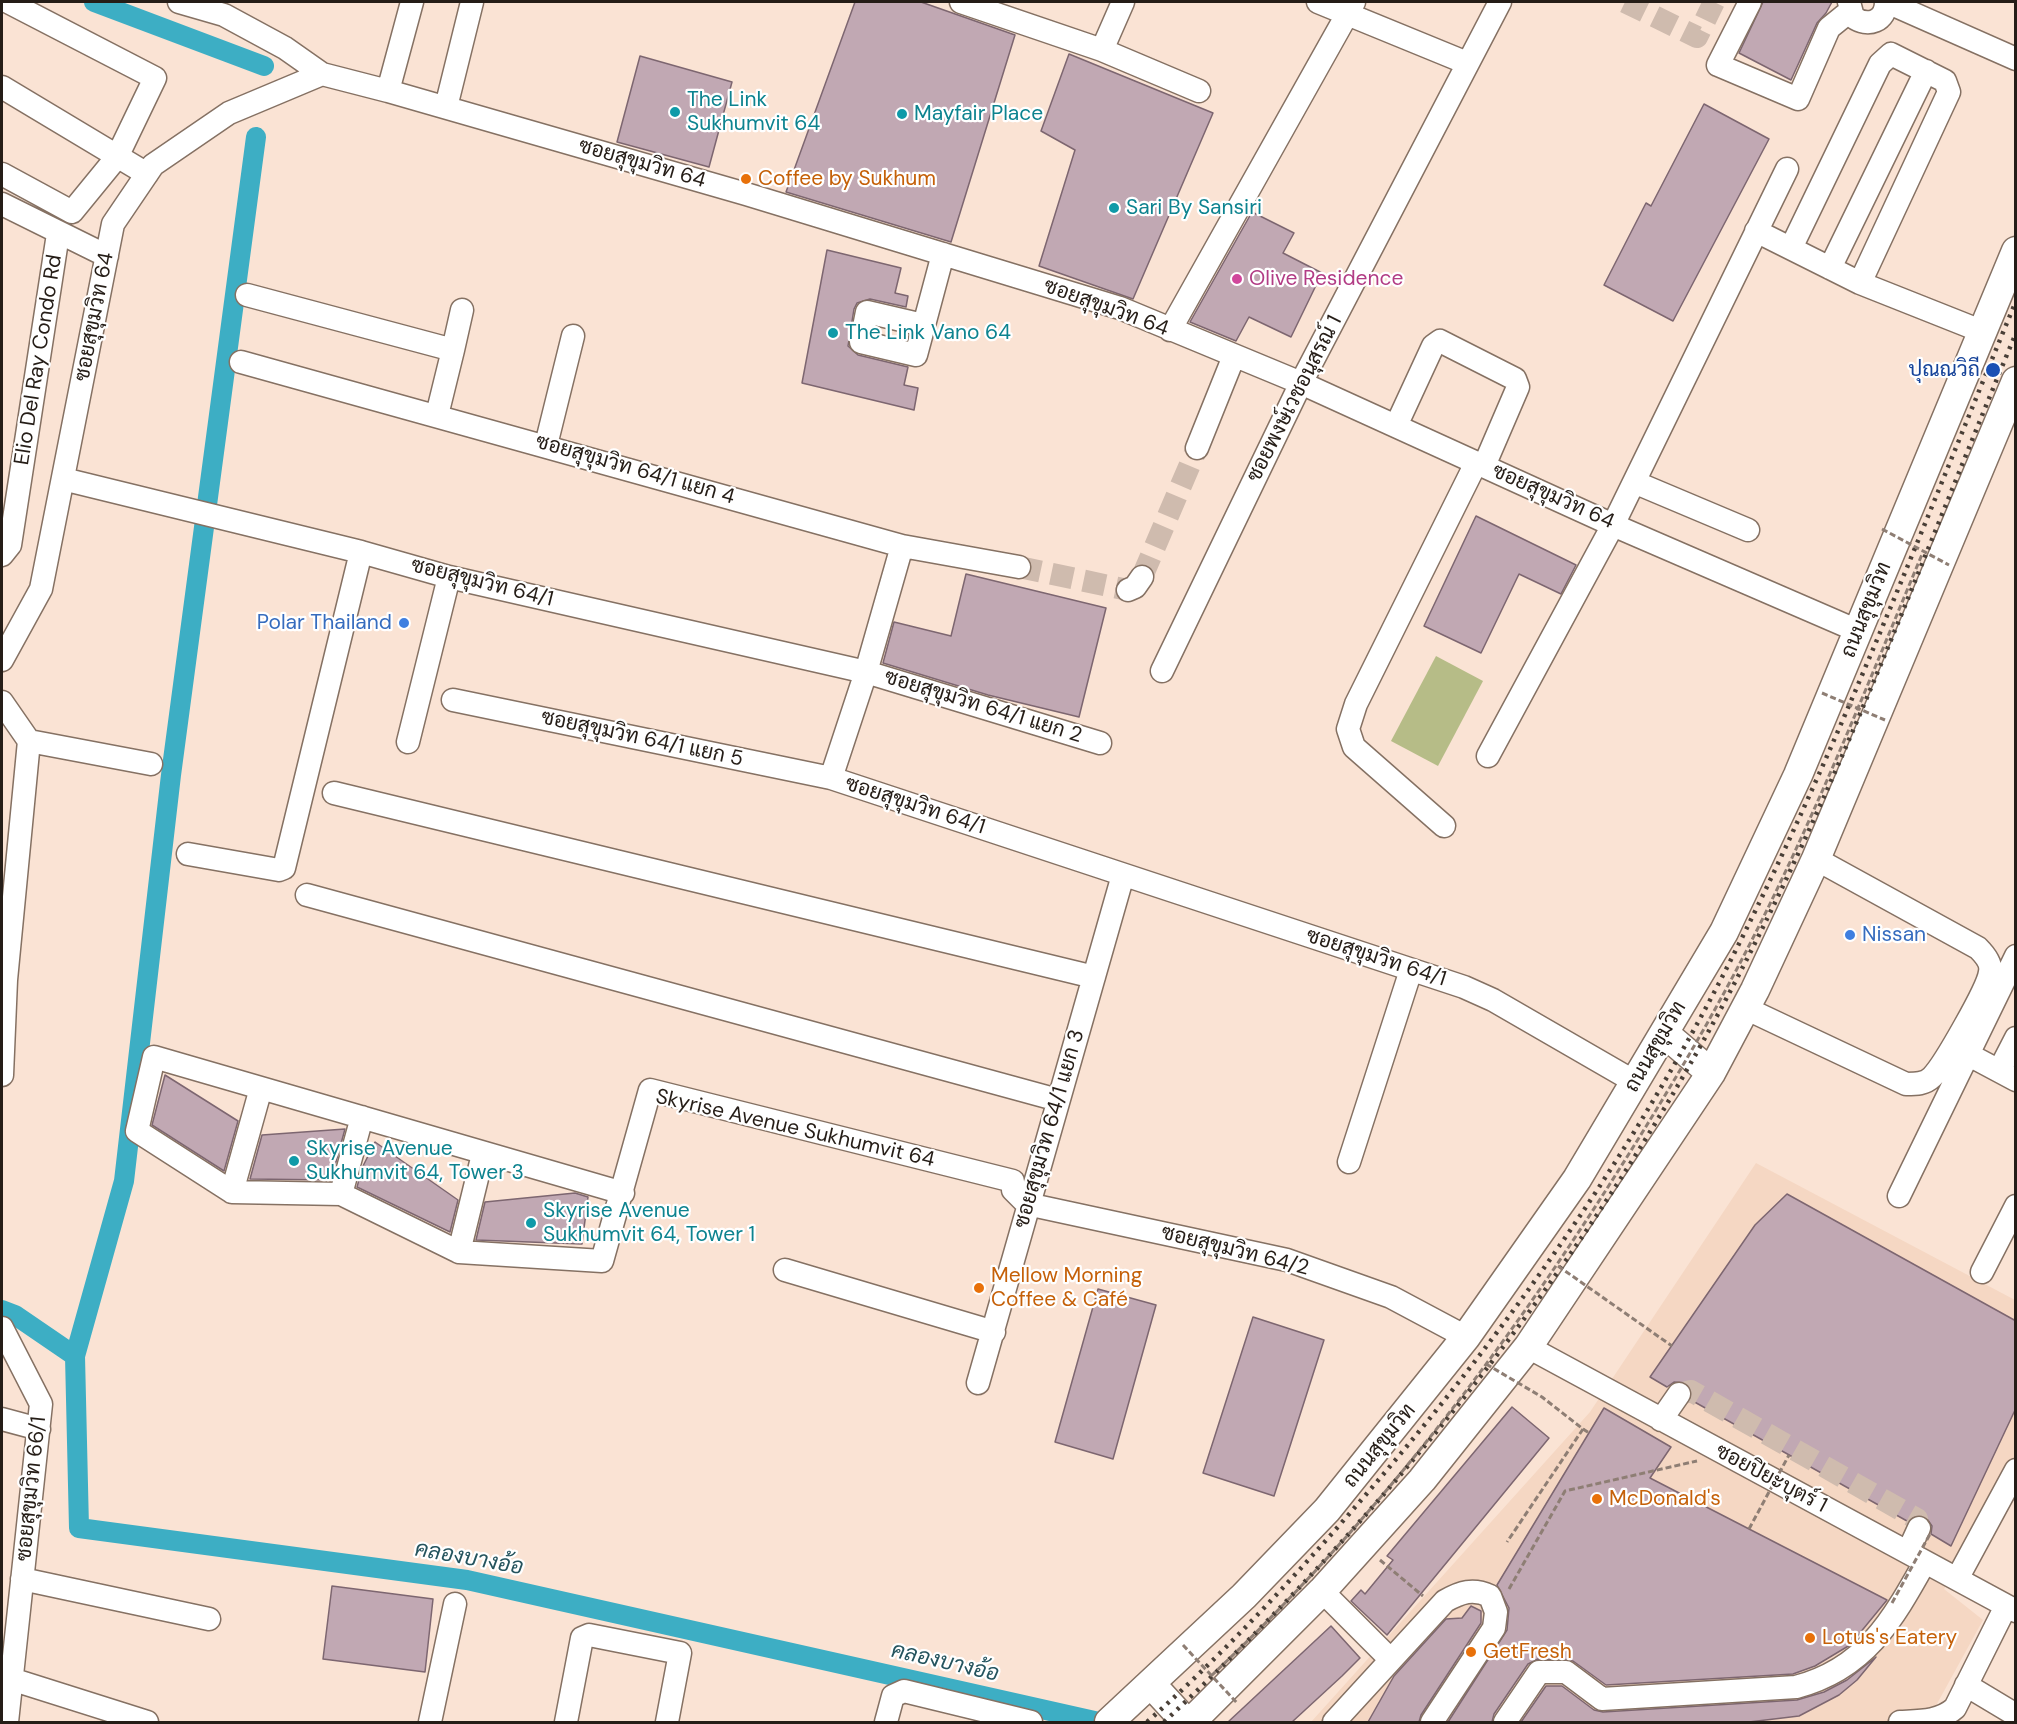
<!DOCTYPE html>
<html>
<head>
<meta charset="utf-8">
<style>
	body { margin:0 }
	#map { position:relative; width:2017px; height:1724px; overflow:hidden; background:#fae3d4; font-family:"DM Sans",sans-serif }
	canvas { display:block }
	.frame { position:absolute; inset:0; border:3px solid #251d17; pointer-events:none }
</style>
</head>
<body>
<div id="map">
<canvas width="2017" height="1724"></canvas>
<div class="frame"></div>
</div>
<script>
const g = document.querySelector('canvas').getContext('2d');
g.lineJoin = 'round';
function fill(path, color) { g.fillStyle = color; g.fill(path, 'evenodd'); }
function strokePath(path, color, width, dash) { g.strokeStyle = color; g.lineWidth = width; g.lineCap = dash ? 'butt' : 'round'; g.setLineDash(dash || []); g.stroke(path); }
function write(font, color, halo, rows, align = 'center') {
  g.font = font + ' "DM Sans",Sarabun,sans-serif'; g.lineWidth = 4.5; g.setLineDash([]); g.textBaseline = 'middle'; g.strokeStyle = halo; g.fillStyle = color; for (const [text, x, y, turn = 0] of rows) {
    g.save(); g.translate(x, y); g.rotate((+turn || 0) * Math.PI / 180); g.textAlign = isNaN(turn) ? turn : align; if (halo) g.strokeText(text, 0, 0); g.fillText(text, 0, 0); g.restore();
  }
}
fill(new Path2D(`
	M1756 1163 2015 1300V1467L1944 1589 1983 1620 1927 1722H1311L1590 1412Z`), '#f5d7c3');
fill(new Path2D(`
	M1436 656 1483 681 1438 766 1391 741Z`), '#b6bc87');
strokePath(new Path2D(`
	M94 2 264 66
	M2 1310 15 1315 75 1356 79 1528 467 1580 1099 1722
	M75 1356 124 1181 171 775 256 137`), '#3daec4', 20);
const building = new Path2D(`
	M855 2H921L1015 35 951 242 786 192Z
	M1763 2H1832L1826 13 1817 23 1791 80 1739 53Z
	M1069 54 1213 113 1133 299 1039 266 1075 150 1041 131Z
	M640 56 732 82 709 167 617 142Z
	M1704 104 1769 139 1673 321 1604 285 1646 203 1651 206Z
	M1252 212 1294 233 1283 253 1322 273 1291 337 1249 317 1236 341 1190 322Z
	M827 250 901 268 895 293 908 296 906 307 870 299 857 303 854 309 848 346 858 355 908 367 904 385 918 388 914 410 802 383Z
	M1476 516 1576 565 1561 594 1519 574 1481 653 1424 626Z
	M966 574 1106 608 1079 717 988 695 883 663 894 622 951 636Z
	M165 1075 238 1121 224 1171 152 1125Z
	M345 1129 331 1180 250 1179 262 1135Z
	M375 1142 458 1200 450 1232 357 1187 363 1166Z
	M575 1193 588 1197 582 1244 476 1240 485 1202Z
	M1787 1194 2016 1321V1408L1951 1546 1931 1534 1932 1526 1925 1516 1917 1515 1907 1521 1691 1400V1389L1686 1383 1674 1382 1667 1387 1650 1377 1755 1225Z
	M1098 1289 1156 1305 1113 1459 1055 1442Z
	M1253 1317 1324 1340 1274 1496 1203 1473Z
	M1512 1407 1549 1438 1387 1635 1351 1601 1361 1590 1365 1594 1393 1560 1387 1556Z
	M1604 1408 1671 1447 1650 1478 1887 1600 1850 1645 1815 1666 1793 1674 1606 1685 1573 1661 1538 1659 1528 1664 1494 1714 1492 1722H1448L1507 1630 1509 1608 1497 1585Z
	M332 1586 433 1599 425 1672 323 1659Z
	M1471 1606 1481 1611V1623L1421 1715 1419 1722H1368L1394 1676 1446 1619 1462 1618Z
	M1331 1626 1360 1658 1342 1676 1292 1722H1228Z
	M1876 1657 1857 1680 1839 1695 1799 1716 1749 1722H1521L1546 1686H1562L1594 1710 1603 1712 1797 1700 1824 1692 1847 1680Z`);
fill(building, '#c1a8b3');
strokePath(building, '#7d6670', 1.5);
strokePath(new Path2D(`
	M1625 2 1697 37 1714 2
	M1019 567 1128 590
	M1142 577 1197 448
	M1679 1394 1691 1391 1917 1519 1919 1528`), '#cfbbae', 22, [22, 11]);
const minor = new Path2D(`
	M179 2 224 15 285 48 322 74
	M961 2 1102 50 1123 2
	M1318 2 1467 63
	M1750 2 1718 65 1798 99 1829 28 1850 11
	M1849 2 1853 17C1868 28 1886 21 1886 2
	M1887 2 2016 59
	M1102 50 1199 91
	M2 87 147 174
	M388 91 412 2
	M446 107 472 2
	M2 174 72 212 117 157 155 78 8 2
	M2 204 107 256
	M1756 231 1860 283 1981 331
	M1791 248 1880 64 1891 54 1945 81 1949 92 1860 283
	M1830 268 1926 71
	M247 295 453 350 437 415
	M923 325 867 312 861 342 916 355 943 254
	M1170 330 1354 2
	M453 350 462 310
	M241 362 902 546 866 672 831 778 1464 987 1493 1000 1635 1082
	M1396 426 1433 346 1440 341 1515 379 1518 387 1484 466
	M546 445 573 336
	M1197 448 1234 356
	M63 479 361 552 449 577 866 672 1100 743
	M1634 482 1748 530
	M902 546 1019 567
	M2 555 10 545 58 234
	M1128 590 1135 587 1142 577
	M2 660 41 589 113 224 153 165 229 113 322 74 388 91 746 194 1120 308 1301 383 1613 525 1858 631
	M1162 671 1301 383 1500 2
	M453 700 831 778
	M2 702 29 741 6 980 2 1075
	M29 741 151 764
	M408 742 449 577
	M1488 756 1613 525 1787 169
	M334 793 1094 977
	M1444 826 1354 747 1348 729 1356 704 1476 463
	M188 854 279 870 284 868 361 552
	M307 895 1058 1100
	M1745 1008 1906 1084C1916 1084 1925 1084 1932 1077 1944 1065 1988 988 1990 972 1992 963 1984 954 1978 948L1816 859
	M1956 1048 2016 1080
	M1999 1071 2016 1038
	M1349 1162 1411 970
	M232 1192 261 1088
	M623 1193 154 1057 137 1131 232 1192 341 1194 459 1252 602 1261 650 1090 1013 1181V1190L1027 1204 1287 1260 1391 1297 1466 1337
	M341 1194 362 1117
	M1899 1196 2016 956
	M459 1252 483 1154
	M785 1270 994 1332
	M1982 1272 2016 1206
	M2 1328 41 1404 7 1722
	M1528 1347 2016 1611
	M978 1383 1123 875
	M2 1419 39 1429
	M1661 1420 1679 1394
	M1908 1552 1919 1528
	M22 1579 209 1619
	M1957 1579 2016 1470
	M1322 1591 1390 1659
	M11 1679 147 1722
	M1966 1685 2016 1715
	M430 1722 455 1604
	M566 1722 582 1638 589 1635 680 1653 667 1722
	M886 1722 893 1696 904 1691 1031 1722
	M1334 1722 1445 1601C1461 1592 1473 1588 1490 1596L1496 1612 1494 1628 1432 1722
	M1505 1722 1539 1672H1566L1602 1699 1796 1687C1865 1669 1892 1621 1925 1562
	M1900 1722C1920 1721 1939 1722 1955 1708L2006 1606`);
const major = new Path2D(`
	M1664 1033 1711 1073
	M1152 1685 1186 1722
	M1109 1722 1244 1596 1327 1510 1466 1337 1577 1179 1724 932 1798 775 2016 251
	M1191 1722 1322 1591 1422 1480 1528 1347 1711 1073 1755 990 1816 859 2016 381`);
strokePath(minor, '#857163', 25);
strokePath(major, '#857163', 31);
strokePath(new Path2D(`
	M1583 1429 1589 1433
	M1380 1560 1423 1596
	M1509 1589 1565 1491 1697 1461`), '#8e7e74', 3, [6, 3]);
strokePath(minor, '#fff', 22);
strokePath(major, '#fff', 28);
strokePath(new Path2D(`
	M1147 1722C1229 1649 1304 1567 1375 1484 1507 1330 1625 1163 1719 983 1833 763 1921 530 2016 301
	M1164 1722C1391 1510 1588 1262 1733 986 1843 776 1925 551 2016 333`), '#493f37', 4.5, [3, 6]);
strokePath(new Path2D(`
	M1882 529 1949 565
	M1822 693 1885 720
	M1558 1266 1672 1346
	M1486 1364 1542 1397 1583 1429 1507 1542
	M1749 1529 1789 1455
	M1892 1603 1930 1534
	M1183 1645 1238 1704
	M1211 1676C1370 1527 1504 1352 1620 1168 1672 1086 1721 1003 1764 916 1823 797 1872 674 1923 552`), '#8e7e74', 3, [6, 3]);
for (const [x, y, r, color] of [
	[675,112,6,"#0f9aa8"],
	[902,114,6,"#0f9aa8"],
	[746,179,6,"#e8710a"],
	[1114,208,6,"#0f9aa8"],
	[1237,279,6,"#d1479c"],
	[833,333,6,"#0f9aa8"],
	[1993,370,8,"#1a4fb4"],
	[404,623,6,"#3f7fe0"],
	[1850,935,6,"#3f7fe0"],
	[294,1161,6,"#0f9aa8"],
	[531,1223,6,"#0f9aa8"],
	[979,1288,6,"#e8710a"],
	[1597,1499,6,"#e8710a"],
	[1810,1638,6,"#e8710a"],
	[1471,1652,6,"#e8710a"]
]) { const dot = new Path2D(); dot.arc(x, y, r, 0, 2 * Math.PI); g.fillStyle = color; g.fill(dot); strokePath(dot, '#fff', 2); }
write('21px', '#0d838f', '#fff', [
	["The Link",687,100],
	["Sukhumvit 64",687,124],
	["Mayfair Place",914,114],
	["Sari By Sansiri",1126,208],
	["The Link Vano 64",845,333],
	["Skyrise Avenue",306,1149],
	["Sukhumvit 64, Tower 3",306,1173],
	["Skyrise Avenue",543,1211],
	["Sukhumvit 64, Tower 1",543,1235]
], 'left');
write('21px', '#251d17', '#fff', [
	["ซอยสุขุมวิท 64",642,164,16],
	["ซอยสุขุมวิท 64",1106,308,20],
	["ซอยสุขุมวิท 64",95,317,-79],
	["Elio Del Ray Condo Rd",39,360,-81],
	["ซอยพงษ์เวชอนุสรณ์ 1",1295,399,-63],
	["ซอยสุขุมวิท 64/1 แยก 4",635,470,16],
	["ซอยสุขุมวิท 64",1553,497,24],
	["ซอยสุขุมวิท 64/1",482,583,14],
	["ถนนสุขุมวิท",1867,610,-68],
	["ซอยสุขุมวิท 64/1 แยก 2",983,707,17],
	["ซอยสุขุมวิท 64/1 แยก 5",642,739,12],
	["ซอยสุขุมวิท 64/1",915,806,18],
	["ซอยสุขุมวิท 64/1",1376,958,18],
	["ถนนสุขุมวิท",1656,1047,-60],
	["Skyrise Avenue Sukhumvit 64",795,1129,13],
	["ซอยสุขุมวิท 64/1 แยก 3",1050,1129,-74],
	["ซอยสุขุมวิท 64/2",1235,1251,14],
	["ถนนสุขุมวิท",1380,1446,-51],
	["ซอยปิยะบุตร์ 1",1771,1479,28],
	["ซอยสุขุมวิท 66/1",32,1489,-84]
]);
write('21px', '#c56008', '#fff', [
	["Coffee by Sukhum",758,179],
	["Mellow Morning",991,1276],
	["Coffee & Café",991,1300],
	["McDonald's",1609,1499],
	["Lotus's Eatery",1822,1638],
	["GetFresh",1483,1652]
], 'left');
write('21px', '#b23c85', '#fff', [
	["Olive Residence",1249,279]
], 'left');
write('21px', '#164399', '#fff', [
	["ปุณณวิถี",1980,370]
], 'right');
write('21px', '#366cbe', '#fff', [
	["Polar Thailand",392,623],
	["Nissan",1862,935,"left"]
], 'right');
write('italic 22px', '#25545e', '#fff', [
	["คลองบางอ้อ",469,1559,10],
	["คลองบางอ้อ",945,1663,13]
]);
</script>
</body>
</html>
